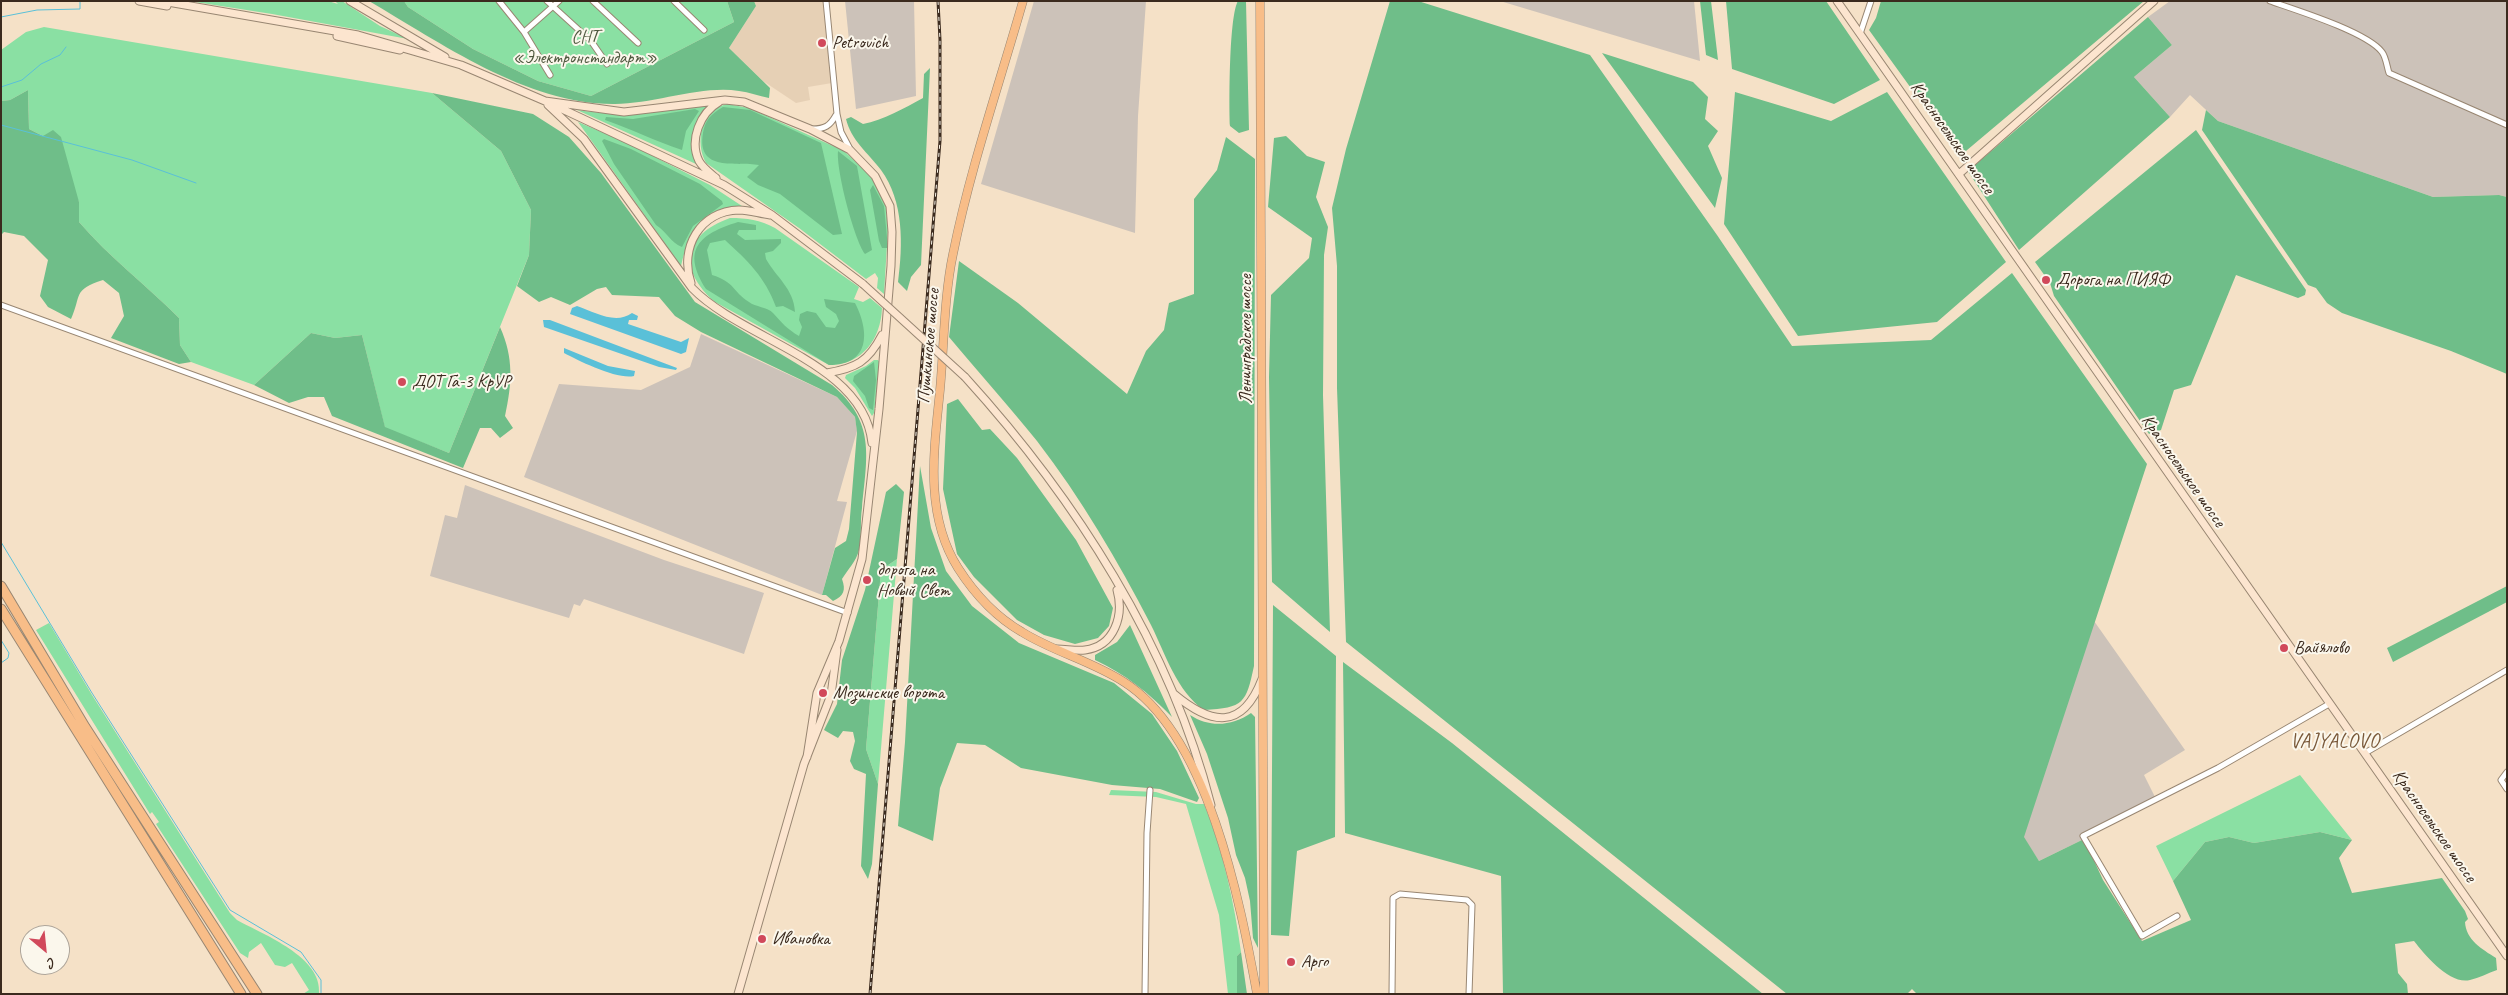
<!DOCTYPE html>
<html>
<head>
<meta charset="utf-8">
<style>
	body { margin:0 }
	#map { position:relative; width:2508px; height:995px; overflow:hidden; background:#f5e1c7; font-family:Caveat,sans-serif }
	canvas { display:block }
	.frame { position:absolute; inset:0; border:2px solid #3b2a1e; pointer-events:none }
	.north { position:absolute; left:20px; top:925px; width:50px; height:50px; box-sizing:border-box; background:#fbf7ec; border:1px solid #aea59a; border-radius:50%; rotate:152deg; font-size:14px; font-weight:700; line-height:20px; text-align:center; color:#3b2a1e }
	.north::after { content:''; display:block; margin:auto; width:18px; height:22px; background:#d1495b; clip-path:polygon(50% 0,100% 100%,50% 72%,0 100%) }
</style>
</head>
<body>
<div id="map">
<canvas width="2508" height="995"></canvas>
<div class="frame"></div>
<div class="north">С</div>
</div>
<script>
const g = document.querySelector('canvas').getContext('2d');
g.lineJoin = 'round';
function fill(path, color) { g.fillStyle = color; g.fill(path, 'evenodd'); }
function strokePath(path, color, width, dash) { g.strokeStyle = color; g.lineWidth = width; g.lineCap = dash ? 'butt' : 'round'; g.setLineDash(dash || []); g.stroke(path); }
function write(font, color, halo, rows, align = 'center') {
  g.font = font + ' Caveat,sans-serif'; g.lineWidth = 4; g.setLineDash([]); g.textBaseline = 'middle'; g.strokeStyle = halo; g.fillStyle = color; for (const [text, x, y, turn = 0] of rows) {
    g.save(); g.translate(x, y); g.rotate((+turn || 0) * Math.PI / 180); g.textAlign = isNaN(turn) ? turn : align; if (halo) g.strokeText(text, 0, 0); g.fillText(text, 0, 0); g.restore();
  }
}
fill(new Path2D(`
	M754 1H823L832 83 808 87 810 100 796 103 763 81 729 48 756 6Z`), '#e6d0b5');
fill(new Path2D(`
	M845 1H914L916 96 856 109Z
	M1034 1H1146L1138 116 1135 233 981 184Z
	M1500 1H1694L1700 61Z
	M2170 1H2507V197L2499 195 2433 197 2218 121 2190 95 2170 117 2134 77 2172 45 2148 17Z
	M701 334 837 397 855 417 857 431 837 501 847 502 822 595 524 477 559 384 641 390 690 367Z
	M465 485 664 560 764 593 744 654 584 599 580 606 574 604 569 618 430 576 445 515 457 518Z
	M2094 621 2185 750 2144 775 2155 797 2084 839 2039 861 2023 837Z`), '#ccc2b9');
fill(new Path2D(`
	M189 1H328L338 4 335 1H342L380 26 408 39 272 14Z
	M404 1H727L734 22 591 96 538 81 473 49 408 7Z
	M44 27 432 93 501 151 531 210 529 255 449 453 385 428 362 335 335 338 311 333 254 385 191 362 180 345 179 318C146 285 109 257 79 222V202L43 136 29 129 28 90 10 100 1 101V50L26 32Z
	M727 104 749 108 844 151 871 176 885 199 888 228 884 294 877 288 878 278 875 273 866 279 799 228 706 163C695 143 700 110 727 104Z
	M708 106C693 124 688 141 696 164L577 110C621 117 664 111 708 106Z
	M578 122 625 142 710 185 742 206C702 214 690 227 681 266Z
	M730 218C747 218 760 220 775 228L859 287 854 299 863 302 870 298 882 308C881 339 862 365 829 365L715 302C678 270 682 235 730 218Z
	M874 360H878L880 363 874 413 872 416 855 388 845 378 846 375 866 366Z
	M897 559 878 784 866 749 881 570Z
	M49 623 92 695 230 913 237 920C264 935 323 957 319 994H303L309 990 292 963 285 967 275 965 261 943 249 952 248 958 240 953 156 824 159 822 152 812 150 814 36 630Z
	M2300 775 2352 840 2320 832 2254 843 2229 837 2205 842 2173 881 2156 846Z
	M1111 790 1156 792 1196 804H1204C1223 851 1234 901 1241 952L1237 956V994H1228L1219 915 1186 804 1156 797 1109 795Z`), '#8ae0a3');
fill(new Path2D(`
	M369 1H404L408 7 473 49 538 81 591 96 734 22 727 1H754L756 6 729 48 770 88 769 98C759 96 749 92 739 91 702 85 654 104 615 104 528 105 441 43 369 1Z
	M1238 1 1246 2 1249 130 1239 133 1230 126C1229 104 1229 16 1238 1Z
	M1390 1H1418L1590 55 1717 235 1792 346 1931 340 2012 273 2147 464 2024 837 2039 861 2084 839 2103 880 2142 941 2191 920 2173 881 2205 842 2229 837 2254 843 2320 832 2352 840 2339 858 2352 893 2442 878 2465 911 2468 919 2465 922C2466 940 2482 949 2496 958L2497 970C2488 973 2479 978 2470 980 2450 985 2425 955 2414 941L2395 944 2398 973 2407 984 2408 994H1917L1912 989 1907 994H1787L1346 642 1337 388V266L1332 208 1346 149Z
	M1700 1H1711L1718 60 1706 55Z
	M1726 1H1826L1880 80 1834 104 1732 69Z
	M1881 1H2144L1960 156 1869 30 1876 18Z
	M2148 17 2172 45 2134 77 2170 117 2019 250 1968 171Z
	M1602 53 1693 82 1708 97 1705 119 1718 131 1708 146 1722 178 1715 208Z
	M930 68 921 265 911 277 907 291 898 282C903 245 904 201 881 170 868 153 851 140 846 119L851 117 863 124C883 120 905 108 923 98L924 74Z
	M28 90 29 129 43 136 53 130 61 137 79 202V222C109 257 146 285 179 318L180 345 191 362 179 364 111 338 124 316 119 293 103 280C72 290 82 295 71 319L48 307 40 296 48 260 24 236 4 232 1 235V101L10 100Z
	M1735 92 1831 121 1887 92 2006 262 1937 322 1798 336 1724 224Z
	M432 93 533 114 569 137 601 173 695 302 832 385C876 422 867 456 862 508 860 521 862 537 859 550 856 562 848 569 842 579 846 590 844 596 833 601L826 595H822L835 548 846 541 849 529 857 432 855 417 837 397 701 332 675 316 659 297 612 295 606 287 597 289 570 305 551 297 539 302 517 286 529 255 531 210 501 151Z
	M723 107 750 110 821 143 842 234 833 235 780 194 758 185 747 177 759 165C737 161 696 173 703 133 705 120 711 114 723 107Z
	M695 109 699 111 686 131 682 150C655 141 631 129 605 120L606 117 633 119Z
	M2206 110 2218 121 2433 197 2499 195 2507 197V374L2451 351 2342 313 2327 303 2316 288 2308 285 2202 130Z
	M2196 130 2306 290 2305 295 2298 298 2236 275 2191 385 2174 390 2161 430 2149 434 2054 296 2050 283 2035 262Z
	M1286 136 1307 156 1325 162 1316 197 1328 227 1324 255 1323 395 1330 632 1272 582 1269 377 1271 295 1309 258 1312 238 1268 207 1274 138Z
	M1226 137 1255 159 1254 666C1246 703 1244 708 1204 710 1177 692 1165 653 1151 625 1118 561 1081 498 1037 441 1009 406 978 372 949 337L959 261 1018 303 1127 394 1146 351 1164 330 1169 303 1194 294V199L1217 170Z
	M604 139 631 149 700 184 722 201 723 204 693 226 682 247C670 242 667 232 656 225L614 164 602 141Z
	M838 151 857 166 872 250 865 254C854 239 836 170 838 151Z
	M873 185 884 206 888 248H882L879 241 870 190Z
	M738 222 756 225V230H739L737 234 745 240 781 239V243L773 251 765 253 766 259C776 277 794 289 795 312L783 306 776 307C765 277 748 261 725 240L710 243 707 250 712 275C735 282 732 291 749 302 755 307 768 307 773 313 782 323 787 329 799 336L802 327 799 320 800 314 807 311 816 313 826 327 835 328 839 321 836 314 826 307 824 299 855 303C870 332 870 365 829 365L706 289C681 250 699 234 738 222Z
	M500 327C514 358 512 384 505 416L513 428 500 438 491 428H480L463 468 332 416 324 397H308L289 403 254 385 311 333 335 338 362 335 385 427 449 453Z
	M874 362 876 380 873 410 869 408 865 396 853 381 854 376Z
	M958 399 982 430 990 429 1017 458 1076 540 1113 608 1109 626 1098 638 1075 644 1044 635 1017 620 974 577 957 554 943 489 947 404Z
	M920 466 931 528 946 571 972 606 1019 643 1114 683 1152 714 1177 751 1199 798 1197 802 1160 789 1112 785 1021 768 985 745 957 743 940 788 933 841 898 826 905 742Z
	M896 484 904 492 897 559 881 570 866 749 878 784 872 864 868 879 861 866 866 774 854 769 850 761 855 741 853 732 843 731 838 738 824 730 837 704 842 660 865 590 886 492Z
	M2507 586V602L2393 662 2387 648Z
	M1273 605 1336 656 1335 837 1297 851 1289 936 1271 935Z
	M1130 625 1172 717C1149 693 1125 674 1095 660V655L1117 642Z
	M1343 662 1452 743 1763 994H1503L1501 876 1345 833Z
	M1251 713 1255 717 1258 948 1253 938 1250 901 1245 878 1236 855 1228 818 1207 754 1190 715C1210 728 1232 726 1251 713Z
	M1241 952 1247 994H1237V956Z`), '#6fbe89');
fill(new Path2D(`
	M577 306C595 312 615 325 632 313L638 316 637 320H629L628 324 681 342 689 338 686 352 681 354 570 314 572 308Z
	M543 320H550L677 368 676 370 659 367 544 327Z
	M564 348 608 366 635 371 634 376C618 380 579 361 564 353Z`), '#5ac0d8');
strokePath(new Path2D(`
	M1 17 37 10 80 9V1
	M1 87 22 80 41 64 60 55 66 47
	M1 125 132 160 196 183
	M1 542 92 693 230 910 301 952 321 980V994
	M1 640 9 653 8 658 1 663`), '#5ac0d8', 1);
const street = new Path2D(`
	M499 1 524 32 550 75
	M547 1 591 41 607 64
	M593 1 638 43
	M674 1 704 30
	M826 1 837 114 841 132 850 149
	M2270 1C2296 10 2367 32 2382 52 2386 57 2387 67 2389 73L2507 125
	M524 32 559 1
	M1860 34 1871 1
	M812 129C825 129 830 126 836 115
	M1 305 848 613
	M2365 753 2507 670
	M2507 772 2501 780 2507 789
	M2177 916 2142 936 2083 836 2218 768 2329 704
	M1145 994 1147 833 1150 790
	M1392 994 1393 898 1400 894 1467 900 1472 905 1469 994`);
const secondary = new Path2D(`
	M139 1 167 6
	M162 1 358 35 461 65 545 101 724 185 772 215 863 284
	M350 1 445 57
	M1837 1 2507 956
	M337 36 400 50
	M545 101 624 112 725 100 744 102 810 129 850 150 875 176 890 206 892 232 891 266 879 409 862 559 839 641 817 693 807 757
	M548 105 584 139 692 288C742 340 864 362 872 443
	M1959 174 2154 1
	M716 178C710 173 703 168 699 161 689 140 700 113 719 102
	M691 283C679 248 700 211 739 210 750 210 760 214 770 215
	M827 373C856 368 868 362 882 335
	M965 377C1075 498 1170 645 1211 805
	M1057 649C1066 649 1076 651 1085 650 1115 646 1124 615 1117 590
	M1174 694C1211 725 1242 731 1262 679
	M738 994 804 764 831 695 837 650`);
const primary = new Path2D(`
	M1023 1C999 85 970 169 953 254 944 296 944 347 940 390 934 450 924 514 958 568 974 593 996 617 1022 632 1054 652 1092 661 1124 682 1208 735 1240 901 1257 994
	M1260 1 1264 994`);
const highway = new Path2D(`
	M1 586 85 727 257 994
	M1 609 241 994`);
strokePath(street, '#988672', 7);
strokePath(secondary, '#988672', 9);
strokePath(primary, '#988672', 9);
strokePath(highway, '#988672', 11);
strokePath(street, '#fff', 5);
strokePath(secondary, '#fce5cf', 7);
strokePath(primary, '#f8bd88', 8);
strokePath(highway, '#f8bd88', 9);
const rail = new Path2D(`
	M870 994 940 141V40L938 1`);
strokePath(rail, '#3b2a1e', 3);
strokePath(rail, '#fbf7ec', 1, [4]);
const secondaryBridge = new Path2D(`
	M863 284 965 377`);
strokePath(secondaryBridge, '#988672', 9, []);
strokePath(secondaryBridge, '#fce5cf', 7);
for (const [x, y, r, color] of [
	[822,43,5,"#d1495b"],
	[2046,280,5,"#d1495b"],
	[402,382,5,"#d1495b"],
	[867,580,5,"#d1495b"],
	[2284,648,5,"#d1495b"],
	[823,693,5,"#d1495b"],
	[762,939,5,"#d1495b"],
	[1291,962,5,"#d1495b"]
]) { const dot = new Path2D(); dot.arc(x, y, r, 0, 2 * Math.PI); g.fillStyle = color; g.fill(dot); strokePath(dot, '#fbf7ec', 2); }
write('18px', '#4f583f', '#fbf7ec', [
	["СНТ",585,37],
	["«Электронстандарт»",585,58]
]);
write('18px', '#3b2a1e', '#fbf7ec', [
	["Petrovich",832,43],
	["Дорога на ПИЯФ",2056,280],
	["ДОТ Га-3 КрУР",412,382],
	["дорога на",877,570],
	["Новый Свет",877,591],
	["Вайялово",2294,648],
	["Мозинские ворота",833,693],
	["Ивановка",772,939],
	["Арго",1301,962]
], 'left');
write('18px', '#3b2a1e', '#fbf7ec', [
	["Красносельское шоссе",1952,138,55],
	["Ленинградское шоссе",1246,339,-90],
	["Пушкинское шоссе",929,346,-85],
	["Красносельское шоссе",2183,471,55],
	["Красносельское шоссе",2434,826,55]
]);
g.letterSpacing = '1px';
write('20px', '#795839', '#fbf7ec', [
	["VAJYALOVO",2335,742]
]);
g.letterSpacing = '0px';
</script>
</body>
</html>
